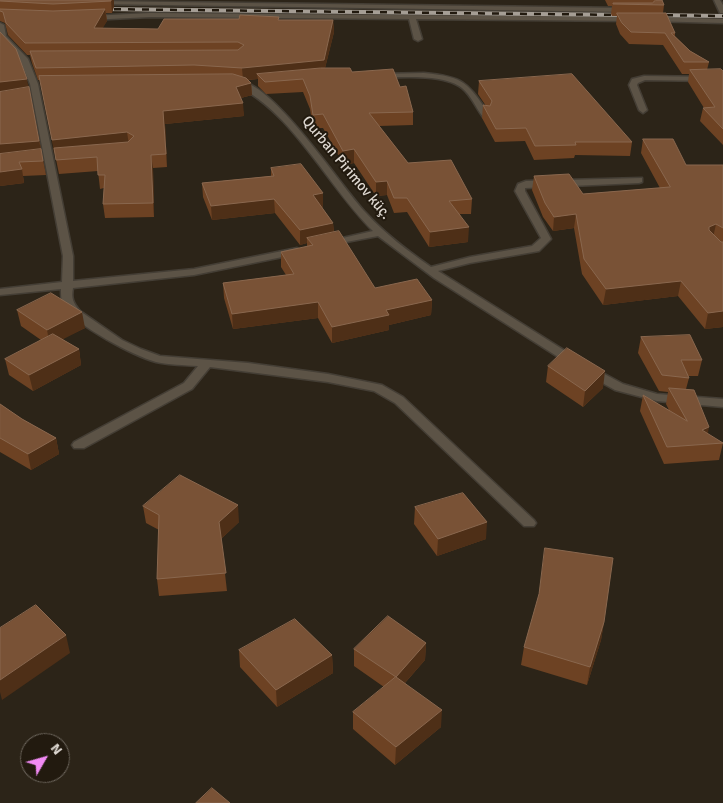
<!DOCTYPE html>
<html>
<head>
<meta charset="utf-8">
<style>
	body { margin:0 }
	#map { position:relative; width:723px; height:803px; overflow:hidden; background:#2c2418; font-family:Signika,sans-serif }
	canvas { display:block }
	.north { position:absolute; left:20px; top:733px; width:50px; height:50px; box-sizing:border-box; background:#221a0f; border:1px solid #6d665d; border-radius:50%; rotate:52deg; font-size:14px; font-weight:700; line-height:20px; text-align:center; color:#ded8d1 }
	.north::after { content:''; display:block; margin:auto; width:18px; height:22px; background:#f18af4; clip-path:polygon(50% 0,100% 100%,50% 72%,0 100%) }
</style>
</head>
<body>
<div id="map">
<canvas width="723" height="803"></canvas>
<div class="north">N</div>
</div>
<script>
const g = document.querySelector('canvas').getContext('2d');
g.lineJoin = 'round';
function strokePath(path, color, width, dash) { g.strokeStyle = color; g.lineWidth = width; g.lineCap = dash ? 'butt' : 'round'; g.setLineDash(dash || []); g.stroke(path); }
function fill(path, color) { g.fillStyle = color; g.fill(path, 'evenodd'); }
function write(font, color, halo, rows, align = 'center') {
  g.font = font + ' Signika,sans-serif'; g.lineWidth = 4; g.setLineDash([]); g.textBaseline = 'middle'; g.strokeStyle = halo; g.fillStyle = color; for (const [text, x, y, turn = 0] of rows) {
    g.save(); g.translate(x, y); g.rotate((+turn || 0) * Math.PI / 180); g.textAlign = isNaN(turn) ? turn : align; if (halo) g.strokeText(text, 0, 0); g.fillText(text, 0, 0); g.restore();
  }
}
const minor = new Path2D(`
	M714 0H720L723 5V13H720Z
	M95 1 627 8 631 10 627 12 97 4 95 3Z
	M150 13 632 17 636 19 632 21 416 19 422 39 418 41 414 39 409 19 150 17 90 20 86 18 90 16Z
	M652 17 723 19V23L649 21 648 19Z
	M0 23 4 25 6 36 28 59 38 84 73 256V281L194 269 297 248 302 251 297 254 194 275 73 288C71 298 73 303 80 311L122 340 141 349 160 356 248 363 328 374 382 385 403 397 534 520 536 523 534 526H524L395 403 374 391 328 382 210 367 192 389 84 448H74L72 445 74 442 184 383 198 366C184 365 169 365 156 362 134 356 77 326 64 307 61 302 61 295 61 289L0 295V289L62 282 63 256 30 84 20 60 0 39Z
	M424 73C466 77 467 83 490 115L483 117C476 108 471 95 462 88 444 74 402 77 380 78L376 76 380 74Z
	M723 75V79L713 81 645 80 638 83 637 85 647 110 643 113 639 110 629 85 632 79 644 76 713 77Z
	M233 80C269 75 341 187 366 213 385 234 408 251 431 267L470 257 532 246 541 238 515 191 518 184 526 181 642 178V182L639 183 525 188V191L551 239 539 251 470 263 438 271 586 364 623 384 657 394 723 399V407L657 401 615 390 577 369 434 278 378 236 325 246V242L373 231C328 187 291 109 233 84Z`);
strokePath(minor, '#443e35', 3);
fill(minor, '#5c5346');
const rail = new Path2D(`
	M100 9 625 15
	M652 15 723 16`);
strokePath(rail, '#a59e95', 4);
strokePath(rail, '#221a0f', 2.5, [7]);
fill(new Path2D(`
	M0 0H114V6L112 13H106L107 21 102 28 158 29 279 20H333L334 32 325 68 352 72 400 87 413 112V125L379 126 408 163 472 199 471 214H460L468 242 429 247 407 212 394 213 387 195 376 196 354 163 344 165 323 128H313L310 109 303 92 266 94 258 86V79L248 80 251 83 252 95 241 98 244 116 165 124 167 167 153 168 154 217 105 218 103 204 104 188 100 189 98 171 59 174 40 80H38L32 63 30 55H27L8 35 5 23 0 21Z
	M605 0H662L664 5 663 13 675 33V36L690 51 709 62 707 70 723 71V145L700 121 703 108H704L688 82 689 74H682L663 45 629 44 620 34 616 24 617 16H612L611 14 612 6H608Z
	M0 32 29 87 46 175 23 176 24 183 0 186Z
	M479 81 632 142 630 156 575 155 574 158 534 160 525 141 495 142 482 118 483 105 486 106 478 94Z
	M643 139 686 165H723V327L705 329 678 296 603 305 582 274 574 228 553 231 543 217 532 190 534 176 583 194 660 188 641 153Z
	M271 168 323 207 322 208 333 223 334 233 375 288 432 300 431 315 389 325V330L332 343 318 318 233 329 224 298 223 283 286 275 281 267V252L307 247V243L300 245 275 213 212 220 203 197 202 183 271 176Z
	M17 310 85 328 62 339 79 349 81 365 33 391 9 375 5 359 41 340 21 326Z
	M641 337 702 360 698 376H688L689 378 686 389 708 434 723 443 719 460 664 464 640 411 643 395 669 410 666 404 668 392 659 391 638 353Z
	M548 366 603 388 583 407 546 382Z
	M0 404 22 419 56 438 59 454 31 470 0 452Z
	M143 506 239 522 221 539 227 591 159 596 157 579 159 530 146 523Z
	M415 507 486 539 437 556 414 524Z
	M604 622 601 640 587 685 521 665 524 647Z
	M426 643 425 660 405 683 441 727 395 765 353 729V712L384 687 354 666V649Z
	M239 650 332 655 333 673 277 707 240 667Z`), '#6d4223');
fill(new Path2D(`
	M111 0H114V6L112 13Z
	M105 9 107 21 96 40 94 28Z
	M333 20 334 32 324 72 257 74 258 79 243 80 242 68Z
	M27 79 29 91 0 95V82Z
	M251 83 252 95 237 99 236 87Z
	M243 103 244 116 165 124 167 167 163 111Z
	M127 132 129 145 54 153 52 140Z
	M39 141 42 154 0 158V144Z
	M354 149V163L344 165 343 151Z
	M151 155 153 168 154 217 153 203Z
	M22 169 24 183 0 186V172Z
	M387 181V195L376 196V182Z
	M323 193V207L313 209V195Z
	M274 199 275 213 212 220 211 206Z
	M576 214 574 228 553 231 554 217Z
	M333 223 334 237 307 238V243L300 245V230Z
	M716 224 713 238 706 241 709 227Z
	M469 227 468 242 429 247 430 232Z
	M681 281 678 296 603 305 606 289Z
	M432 300 431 315 389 325V330L332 343V327L386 310Z
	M318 302V318L233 329 232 314Z
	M723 311V327L705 329 708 313Z
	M82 312 85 328 50 346 47 330Z
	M79 349 81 365 33 391 29 375Z
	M605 371 603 388 583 407 585 391Z
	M709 427 706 444 702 430Z
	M56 438 59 454 31 470 28 454Z
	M238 505 239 522 221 539 219 522Z
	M487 522 486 539 437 556 438 539Z
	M604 622 601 640 587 685 590 667Z
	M66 635 70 653 2 700 0 692V680Z
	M426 643 425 660 395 694 396 677Z
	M332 655 333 673 277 707 276 690Z
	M442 710 441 727 395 765 396 747Z`), '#4e2f17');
const building = new Path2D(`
	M0 0H111V1L53 4 0 1Z
	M656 0H662L664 5 613 4V3H652Z
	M0 9 53 11 105 9 94 28 158 29 164 19H239L240 15 279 17 278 20H333L324 60 242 68 194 65 36 68 30 51 238 50 244 45 238 42 25 43 6 23 3 12 0 11Z
	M617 13H666L675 33H671L690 51 709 62H684L665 33 631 32 622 23Z
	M0 32 16 49 27 79 0 82Z
	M321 68H350L352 72 393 69 400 87 406 86 413 112 369 113 408 163 451 160 472 199 449 201 469 227 430 232 407 198H394L387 181 376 182 354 149 343 151 323 114 313 115 310 96 303 79 265 82 257 74Z
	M721 69 723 71V129L703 108 715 107 690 70Z
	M233 74 246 78 251 83 236 87 243 103 163 111 166 154 151 155 153 203 103 204 105 175H98L97 157 56 160 54 148 128 142 134 136 127 132 52 140 39 76Z
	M572 74 632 142H575L576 145 535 146 526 128 496 129 483 105 490 106 492 101 479 81Z
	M29 87 39 141 0 144V92Z
	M643 139H673L686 165H723V228L716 224 709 227V230L721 242H723V311L708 313 681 281 606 289 584 259 576 214 554 217 545 203 534 176 569 174 583 194 670 187Z
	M41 149 43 161 19 162 22 169 0 172V154Z
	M301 164 323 193 313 195 333 223 300 230 274 199 211 206 202 183 274 176 271 168Z
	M339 231 375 288 417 279 432 300 386 310 389 315 332 327 318 302 232 314 223 283 294 274 281 252 313 245 307 238Z
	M51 293 82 312 47 330 17 310Z
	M53 334 79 349 29 375 5 359Z
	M690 335 702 360H681L689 378 662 375 641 337Z
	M567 348 605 371 585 391 548 366Z
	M669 388 694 390 709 427 702 430 723 443 667 447 643 395 687 421Z
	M0 404 22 419 56 438 28 454 0 438Z
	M180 475 238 505 219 522 226 573 157 579 159 515 143 506Z
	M463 493 487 522 438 539 415 507Z
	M545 548 613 558 604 622 590 667 524 647 539 594Z
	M36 605 66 635 0 680V628Z
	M388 616 426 643 396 677 354 649Z
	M295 619 332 655 276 690 239 650Z
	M396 677 442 710 396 747 353 712Z
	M212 788 230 803H196Z`);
fill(building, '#795236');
strokePath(building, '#89674e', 1);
write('15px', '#ded8d1', '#221a0f', [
	["Qurban Pirimov küç.",346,168,50]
]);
</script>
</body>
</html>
